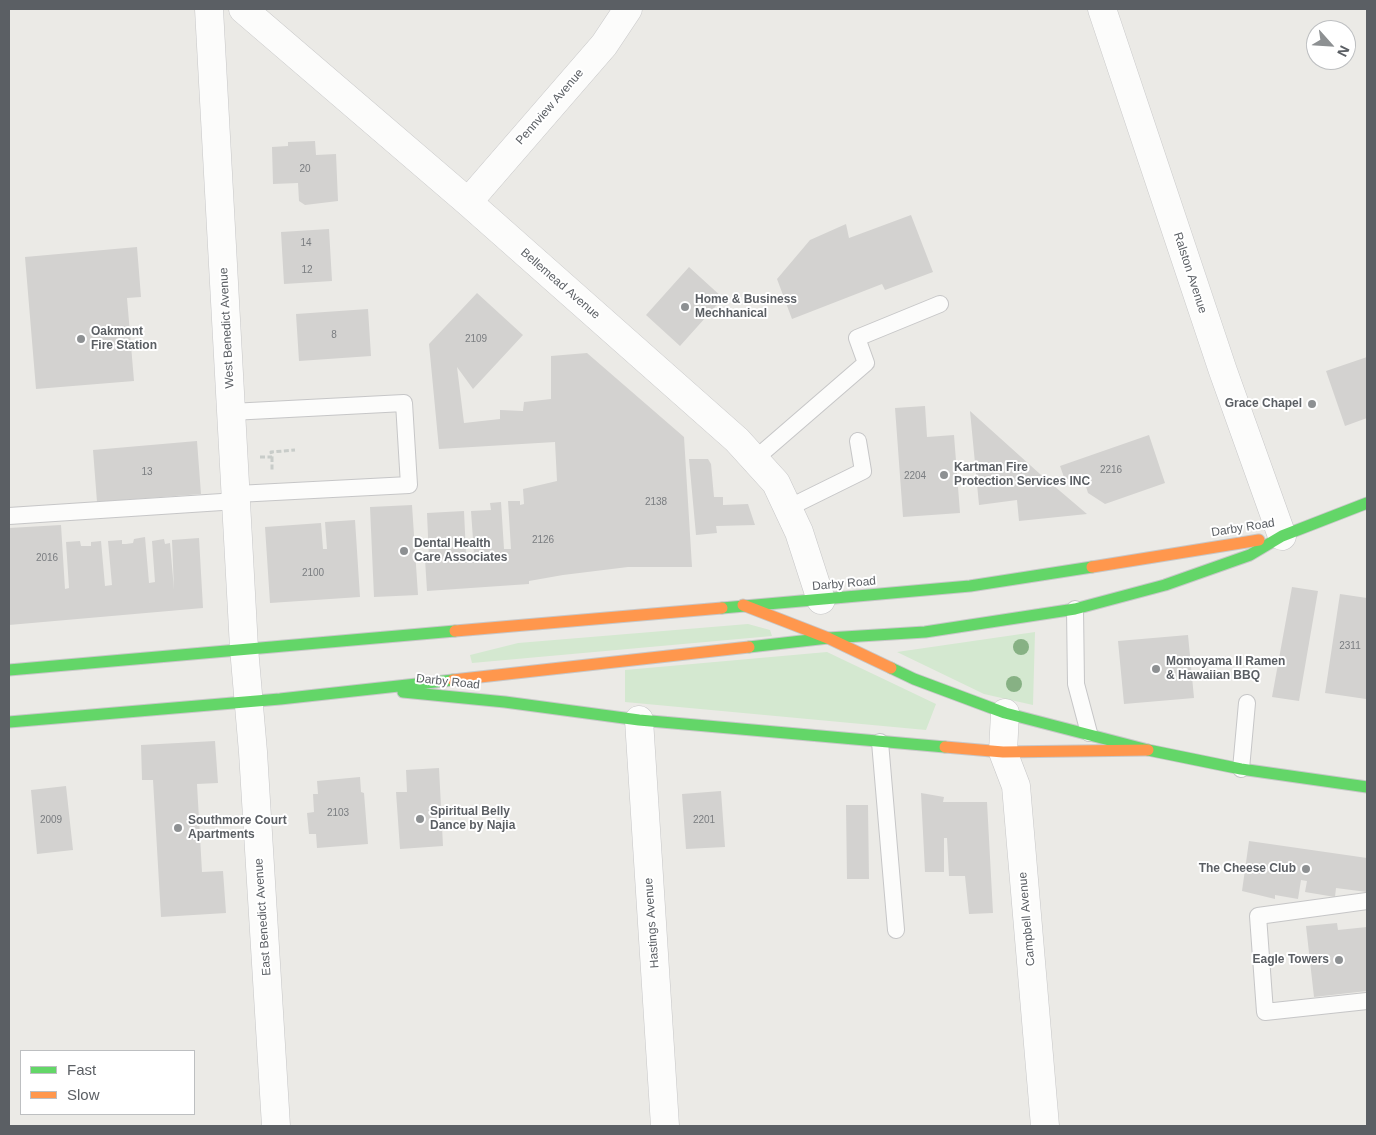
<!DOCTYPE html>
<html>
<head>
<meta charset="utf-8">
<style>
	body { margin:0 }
	#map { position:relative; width:1376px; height:1135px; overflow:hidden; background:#ebeae6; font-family:Helvetica,sans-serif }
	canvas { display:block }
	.frame { position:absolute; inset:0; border:10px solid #5b5f64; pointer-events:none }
	.legend { position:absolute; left:20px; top:1050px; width:175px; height:65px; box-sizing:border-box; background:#fff; border:1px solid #bdbfc1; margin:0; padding:6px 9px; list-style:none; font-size:15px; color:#5b5f64 }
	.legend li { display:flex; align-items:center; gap:10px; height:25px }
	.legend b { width:25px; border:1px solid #bdbfc1 }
	.north { position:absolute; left:1306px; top:20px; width:50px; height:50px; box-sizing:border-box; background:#fff; border:1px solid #bdbfc1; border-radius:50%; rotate:116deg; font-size:14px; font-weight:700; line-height:20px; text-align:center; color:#5b5f64 }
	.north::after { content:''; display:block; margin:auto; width:18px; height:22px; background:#8d9092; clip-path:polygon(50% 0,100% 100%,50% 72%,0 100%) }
</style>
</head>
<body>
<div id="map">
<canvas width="1376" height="1135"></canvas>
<div class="frame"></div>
<ul class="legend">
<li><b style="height:6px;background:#63d668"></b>Fast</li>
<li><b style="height:6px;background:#ff974d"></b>Slow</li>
</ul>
<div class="north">N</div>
</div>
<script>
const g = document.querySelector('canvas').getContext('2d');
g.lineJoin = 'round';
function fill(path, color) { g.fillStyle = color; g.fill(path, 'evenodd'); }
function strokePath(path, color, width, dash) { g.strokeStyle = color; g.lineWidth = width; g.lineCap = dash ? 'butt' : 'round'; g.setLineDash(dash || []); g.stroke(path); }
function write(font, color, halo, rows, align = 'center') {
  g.font = font + ' Helvetica,sans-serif'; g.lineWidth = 4; g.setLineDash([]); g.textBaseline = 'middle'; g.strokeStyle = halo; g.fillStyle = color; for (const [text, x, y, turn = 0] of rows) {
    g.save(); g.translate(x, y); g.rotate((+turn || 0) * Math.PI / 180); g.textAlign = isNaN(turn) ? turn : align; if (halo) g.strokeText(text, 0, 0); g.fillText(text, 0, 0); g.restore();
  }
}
fill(new Path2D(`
	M748 624 770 630 772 636 472 663 470 655 518 643Z
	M1035 632 1033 705 984 694 897 652Z
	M827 652 936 704 926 730 625 702V670Z`), '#d4e8d0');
fill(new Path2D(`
	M315 141 316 155 336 154 338 201 305 205 299 201 298 183 273 184 272 147 288 146V142Z
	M911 215 933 272 885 290 882 284 792 319 777 279 810 240 846 224 849 238Z
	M329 229 332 281 284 284 281 232Z
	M137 247 141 297 127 298 134 381 36 389 25 257Z
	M689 267 723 298 680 346 646 315Z
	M477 293 523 335 473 389 457 367 464 423 500 419V410L523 411 524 402 551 399V356L587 353 684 437 692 567H628L563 575 529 581V584L427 591 425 559H429L427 513 464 511 466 554H474L471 511 491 510 490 503 501 502 504 549H511L508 501H520V505L524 504 523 489 557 481 555 442 439 449 429 344Z
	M368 309 371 356 299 361 296 314Z
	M1367 357V418L1345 426 1326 371Z
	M925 406 927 437 954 435 960 513 903 517 895 408Z
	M970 411 1040 474 1087 514 1019 521 1017 500 979 505Z
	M1149 435 1165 483 1105 504 1088 493 1082 474 1065 480 1060 466Z
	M197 441 201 494 97 502 93 450Z
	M689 459H708L711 464 714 497H723V505L748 504 755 525 716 526 717 533 696 535Z
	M412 505 418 595 374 597 370 507Z
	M355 520 360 597 270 603 265 527 321 523 323 549H327L325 522Z
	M61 525 65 589 69 588 66 542 80 541 81 546H91V542L101 541 105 586 112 585 108 541 122 540V544H126L133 543 134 539 145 537 149 583 155 582 152 541 164 539 165 544 170 543 174 590 172 540 199 538 203 608 9 625V528Z
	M1292 587 1318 591 1299 701 1272 697Z
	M1340 594 1367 598 1366 699 1325 693Z
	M1188 635 1194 698 1124 704 1118 641Z
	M215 741 218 783 197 784 202 872 223 871 226 913 161 917 153 780H142L141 745Z
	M439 768 443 846 400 849 396 792H407L406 770Z
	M360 777 361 792 364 793 368 844 317 848 316 834H309L307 813 314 812 313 794H318L317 781Z
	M66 786 73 850 37 854 31 790Z
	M721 791 725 847 686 849 682 794Z
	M921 793 944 797 943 802H987L993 913 969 914 965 876H949L947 838H944V872H925Z
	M846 805H868L869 879H847Z
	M1249 841 1367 858V892L1336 888 1335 897 1305 892 1307 881 1301 880 1298 899 1275 895V899L1242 891Z
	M1337 923 1338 930 1367 927V991L1314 997 1306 926Z`), '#d3d2d0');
const lane = new Path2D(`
	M231 412 404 403 409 485 237 494
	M755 459 866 363 857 338 940 304
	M788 508 863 471 858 441
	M9 516 237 501
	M1075 609 1076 684 1089 733
	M880 742 896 930
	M1241 769 1247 703
	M1367 901 1258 916 1265 1012 1367 1001`);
const street = new Path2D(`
	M209 9 244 648 253 752 276 1126
	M243 9 468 202 737 440 776 483 799 532 821 600
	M1102 9 1223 371 1282 536
	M468 202 604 45 628 9
	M1005 713 1003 752 1016 786 1045 1126
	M639 720 665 1126`);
const fast = new Path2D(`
	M722 608 970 586 1092 567
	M749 647 828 638 925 632 1075 609 1165 585 1250 555 1282 536 1367 503
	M891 668 914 679 1005 713 1148 750 1241 769 1367 787
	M9 670 455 631
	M403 692 505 702 639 720 945 747
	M9 722 280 699 453 680`);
const slow = new Path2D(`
	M1092 567 1259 540
	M743 605 828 638 891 668
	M455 631 722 608
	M453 680 749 647
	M945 747 1003 752 1148 750`);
strokePath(lane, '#c6c6c7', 18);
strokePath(street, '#c6c6c7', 29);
strokePath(fast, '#c7c7c8', 13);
strokePath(slow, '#c7c7c8', 13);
strokePath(new Path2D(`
	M260 457H272L271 452 295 450
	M272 457V471`), '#c8ccc9', 3, [5, 2.5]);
strokePath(lane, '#fcfcfb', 16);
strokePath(street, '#fcfcfb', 28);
strokePath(fast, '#63d668', 11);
strokePath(slow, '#ff974d', 11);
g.fillStyle = '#87b184';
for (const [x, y] of [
	[1021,647],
	[1014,684]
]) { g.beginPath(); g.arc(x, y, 8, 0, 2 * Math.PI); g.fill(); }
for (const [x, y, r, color] of [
	[685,307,5,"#8d9092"],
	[81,339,5,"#8d9092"],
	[1312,404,5,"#8d9092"],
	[944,475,5,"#8d9092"],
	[404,551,5,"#8d9092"],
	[1156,669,5,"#8d9092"],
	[420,819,5,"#8d9092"],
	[178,828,5,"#8d9092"],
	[1306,869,5,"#8d9092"],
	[1339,960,5,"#8d9092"]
]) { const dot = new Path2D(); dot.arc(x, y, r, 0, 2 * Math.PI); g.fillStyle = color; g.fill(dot); strokePath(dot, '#fff', 2); }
write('10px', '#7a7d80', null, [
	["20",305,169],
	["14",306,243],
	["12",307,270],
	["8",334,335],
	["2109",476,339],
	["2216",1111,470],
	["13",147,472],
	["2204",915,476],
	["2138",656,502],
	["2126",543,540],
	["2016",47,558],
	["2100",313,573],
	["2311",1350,646],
	["2103",338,813],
	["2009",51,820],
	["2201",704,820]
]);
write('12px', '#5b5f64', '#fff', [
	["Pennview Avenue",550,107,-49],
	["Ralston Avenue",1190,273,72],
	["Bellemead Avenue",560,284,41],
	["West Benedict Avenue",227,328,-93],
	["Darby Road",1243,528,-9],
	["Darby Road",844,584,-5],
	["Darby Road",448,682,6],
	["East Benedict Avenue",263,917,-94],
	["Campbell Avenue",1027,919,-95],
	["Hastings Avenue",652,923,-94]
]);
write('bold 12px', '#5b5f64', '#fff', [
	["Home & Business",695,300],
	["Mechhanical",695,314],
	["Oakmont",91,332],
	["Fire Station",91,346],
	["Grace Chapel",1302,404,"right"],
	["Kartman Fire",954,468],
	["Protection Services INC",954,482],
	["Dental Health",414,544],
	["Care Associates",414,558],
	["Momoyama II Ramen",1166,662],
	["& Hawaiian BBQ",1166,676],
	["Spiritual Belly",430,812],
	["Dance by Najia",430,826],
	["Southmore Court",188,821],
	["Apartments",188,835],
	["The Cheese Club",1296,869,"right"],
	["Eagle Towers",1329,960,"right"]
], 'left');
</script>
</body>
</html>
